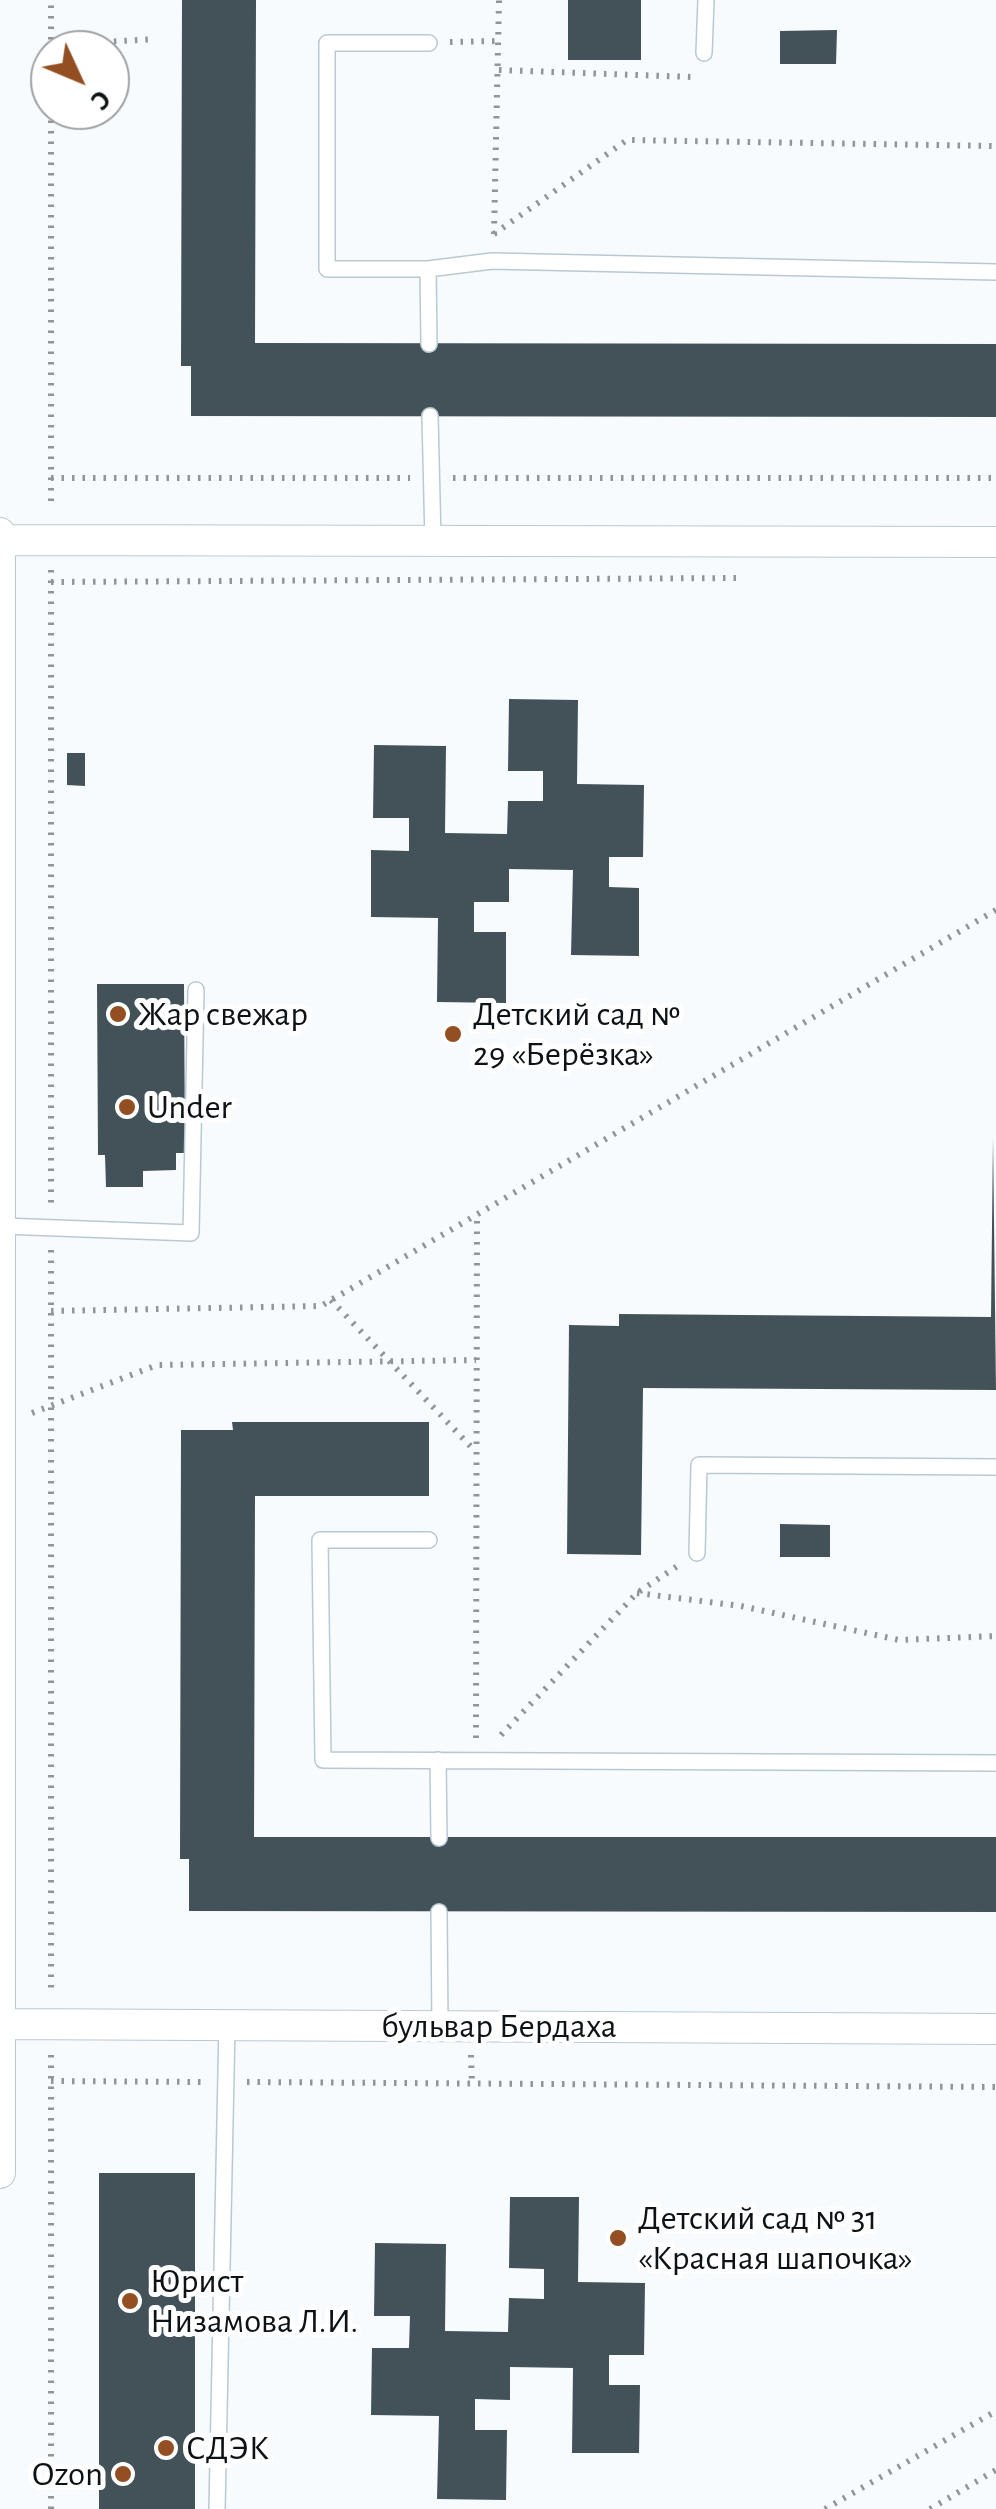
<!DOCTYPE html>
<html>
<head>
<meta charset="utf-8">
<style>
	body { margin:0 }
	#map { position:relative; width:996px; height:2509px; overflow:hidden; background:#f8fbfd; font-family:"Alegreya Sans",sans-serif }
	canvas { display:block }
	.north { position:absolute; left:30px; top:30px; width:100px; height:100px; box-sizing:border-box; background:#fff; border:2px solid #9ea0a1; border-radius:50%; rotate:134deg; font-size:28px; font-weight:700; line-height:40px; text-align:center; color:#0c1215 }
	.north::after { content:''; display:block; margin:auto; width:35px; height:45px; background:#934f21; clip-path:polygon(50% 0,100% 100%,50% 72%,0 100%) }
</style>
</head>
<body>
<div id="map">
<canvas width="996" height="2509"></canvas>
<div class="north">С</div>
</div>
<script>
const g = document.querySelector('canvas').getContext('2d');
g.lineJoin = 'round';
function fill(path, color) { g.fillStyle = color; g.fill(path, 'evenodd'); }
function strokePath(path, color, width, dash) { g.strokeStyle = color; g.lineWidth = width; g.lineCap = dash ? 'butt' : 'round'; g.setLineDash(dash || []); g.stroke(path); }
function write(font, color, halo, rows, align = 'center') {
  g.font = font + ' "Alegreya Sans",sans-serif'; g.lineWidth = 10; g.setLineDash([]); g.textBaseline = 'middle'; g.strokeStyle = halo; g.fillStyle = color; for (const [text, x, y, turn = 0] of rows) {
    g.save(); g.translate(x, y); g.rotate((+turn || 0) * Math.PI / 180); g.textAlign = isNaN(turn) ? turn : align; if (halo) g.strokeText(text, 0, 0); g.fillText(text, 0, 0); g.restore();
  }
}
fill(new Path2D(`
	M182 0H256L255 343 996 344V417L191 416V366H181Z
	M568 0H641V60H568Z
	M837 30 836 64H780V31Z
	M509 699 578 700 577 784 644 785 643 857H609V887L639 888V956L571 955 573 870 509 869V902H474V932H506V1003L437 1002 438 918 371 917V850L409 851V818H373L374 745 446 746 445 833 507 834 508 801H543V771H508Z
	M67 753H85V786L67 785Z
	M97 984H184L185 1153H176V1170L143 1171V1187H106L105 1155H98Z
	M993 1137 996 1390 643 1388 641 1555 567 1554 569 1325 619 1326V1314L991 1317Z
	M232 1422H429V1496H255L254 1837H996V1912L189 1911V1859H180L181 1430H233Z
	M780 1524 830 1525V1557H780Z
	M99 2173H195V2509H99Z
	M510 2197H579L578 2282 645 2283 644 2355H609V2385H640L639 2453H572L573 2368 510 2367V2400L475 2399V2430H507L506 2500 437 2499 439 2416 371 2415 372 2348H409L410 2316H374L375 2243 446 2244 445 2331 508 2332 509 2298 544 2299V2269L509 2268Z`), '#435159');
const service = new Path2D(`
	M429 43H327V269H428L492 261 996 272
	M704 53 706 0
	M428 269 429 344
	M430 416 433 541
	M3 1226 191 1233 196 990
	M429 1540H320L323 1760 996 1763
	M697 1553 699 1465 996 1467
	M438 1760 439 1838
	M439 1912 440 2026
	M217 2509 227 2025`);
const minor = new Path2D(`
	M0 533V2173
	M3 540 996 542
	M2 2024 996 2029`);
strokePath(service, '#b9c9d2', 18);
strokePath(minor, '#b9c9d2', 32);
strokePath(new Path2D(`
	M450 42 499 41
	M51 45 155 39
	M51 50V0
	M499 70 692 77
	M51 110V508
	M494 234 627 140 996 146
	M494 234 499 0
	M51 478H410
	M453 478H996
	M51 570V1203
	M51 582 740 578
	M51 1250V1993
	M331 1300 475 1451
	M51 1311 321 1306 996 910
	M32 1413 157 1365 476 1360
	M637 1593 741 1606 899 1640 996 1636
	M501 1735 637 1593 679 1565
	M476 1738 477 1216
	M471 2055 472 2084
	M51 2081 205 2082
	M247 2082 996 2087
	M51 2509V2055
	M825 2509 996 2411
	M930 2509 996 2470`), '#909597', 6, [2.5, 8]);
strokePath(service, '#fff', 15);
strokePath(minor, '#fff', 30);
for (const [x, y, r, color] of [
	[118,1014,10,"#934f21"],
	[453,1034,10,"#934f21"],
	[127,1107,10,"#934f21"],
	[618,2238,10,"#934f21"],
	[130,2301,10,"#934f21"],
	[166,2448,10,"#934f21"],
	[123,2474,10,"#934f21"]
]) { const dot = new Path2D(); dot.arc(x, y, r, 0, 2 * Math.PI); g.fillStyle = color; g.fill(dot); strokePath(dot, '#fff', 4); }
write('35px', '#0c1215', '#fff', [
	["Жар свежар",138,1014],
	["Детский сад №",473,1014],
	["29 «Берёзка»",473,1054],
	["Under",147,1107],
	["Детский сад № 31",638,2218],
	["«Красная шапочка»",638,2258],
	["Юрист",150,2281],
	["Низамова Л.И.",150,2321],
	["СДЭК",186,2448],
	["Ozon",103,2474,"right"]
], 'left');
write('35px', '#0c1215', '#fff', [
	["бульвар Бердаха",499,2026]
]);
</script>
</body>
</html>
